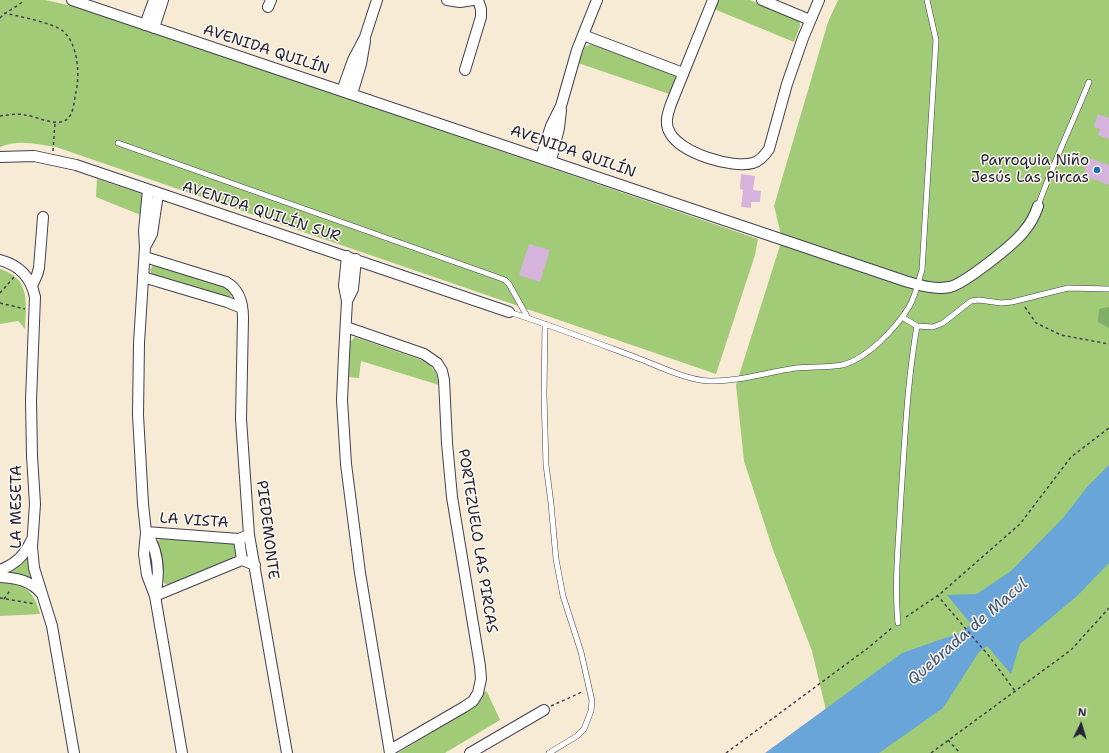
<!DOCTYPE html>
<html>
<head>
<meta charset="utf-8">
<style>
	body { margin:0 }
	#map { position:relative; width:1109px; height:753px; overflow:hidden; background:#f7ebd6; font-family:"Shantell Sans",sans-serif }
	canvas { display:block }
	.north { position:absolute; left:1061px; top:705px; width:40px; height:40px; -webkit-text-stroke:3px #fbf7ec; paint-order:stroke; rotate:5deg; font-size:11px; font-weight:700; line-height:16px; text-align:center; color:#22223b }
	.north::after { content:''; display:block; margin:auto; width:14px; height:18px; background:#22223b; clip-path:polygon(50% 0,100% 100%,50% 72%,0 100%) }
</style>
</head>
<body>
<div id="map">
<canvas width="1109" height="753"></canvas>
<div class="north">N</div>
</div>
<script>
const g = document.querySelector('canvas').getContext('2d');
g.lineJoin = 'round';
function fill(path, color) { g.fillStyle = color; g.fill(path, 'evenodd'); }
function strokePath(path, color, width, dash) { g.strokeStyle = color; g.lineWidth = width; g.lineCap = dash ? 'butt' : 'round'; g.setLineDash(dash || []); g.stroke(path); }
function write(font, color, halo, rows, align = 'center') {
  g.font = font + ' "Shantell Sans",sans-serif'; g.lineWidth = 3; g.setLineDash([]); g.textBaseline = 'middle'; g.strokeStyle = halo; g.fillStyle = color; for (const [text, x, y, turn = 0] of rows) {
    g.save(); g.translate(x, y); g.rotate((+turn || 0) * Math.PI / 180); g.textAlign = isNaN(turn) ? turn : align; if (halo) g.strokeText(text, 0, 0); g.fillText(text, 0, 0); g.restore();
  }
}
fill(new Path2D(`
	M0 0H45L82 8 758 239 755 255 716 374 56 147C37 144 18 139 0 147Z
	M718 0H750L796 19 800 23V26L794 42 714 9Z
	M838 0H1109V753H836L812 651 773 550 744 461 736 385 782 239 774 206 828 22Z
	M591 44 674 74 677 79 672 95 578 63 585 47Z
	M97 179 146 195 143 216 96 197Z
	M154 265 222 283 232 294 230 299 152 275 150 269Z
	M0 269C31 278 26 304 25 329L20 323 18 321 0 324Z
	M355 337 427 362 436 373 439 385 361 361 359 378 348 377 350 342Z
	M161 537 234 543 235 544 237 558 170 586 164 583 163 580 157 543Z
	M27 557 32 578 29 579 9 574 8 571Z
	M0 583C23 581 35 592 40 614L0 616Z
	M484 691 487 692 500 720 445 753H398L467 711 482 695Z`), '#a1cb77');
fill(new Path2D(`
	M1109 307V328L1098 322 1099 309Z`), '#80af68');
fill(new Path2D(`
	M1109 465V563L1077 596 1020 644 1011 674 987 646 979 652 943 708 879 753H765L902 653 962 632 971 624 947 595 977 594 1011 571 1063 518 1088 486Z`), '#6aa5da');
fill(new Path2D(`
	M1098 114 1109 118V139L1098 135 1100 129 1094 127Z
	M1089 158 1109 165V185L1083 175Z
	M741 174 755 176 753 190 761 191 760 202H751V208L741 207 743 190 740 189Z
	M529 244 550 250 540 282 519 275Z`), '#d5b3dc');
const service = new Path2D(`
	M118 143 497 277 505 280 509 284 528 318
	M1038 206C1053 164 1072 124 1089 82
	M509 312C553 326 597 343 640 359 661 367 687 380 709 381 739 382 767 372 796 368 811 366 827 368 842 365 867 359 896 328 909 307 916 295 918 282 922 270L936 40 927 0
	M902 317 917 326 933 327 943 323 971 301 979 300 1001 303 1012 302 1068 288 1109 289
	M545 324 544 395 546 465 551 503 556 559 563 596 581 652 592 701 591 711 584 729 577 736 549 753
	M898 623C894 581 899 538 901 496 905 439 907 383 917 326`);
const minor = new Path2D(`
	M72 0 905 281C919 285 934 290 950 287 965 283 1015 244 1025 230 1031 223 1035 215 1038 206
	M447 0 460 2 473 0
	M713 0 671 104C668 113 664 123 670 133 681 153 732 169 753 163 760 161 765 155 769 149L787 84 803 38 819 0
	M762 0 810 20
	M268 7 271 0
	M145 25 154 0
	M154 28 163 0
	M583 35 683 73
	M465 70 481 17V9L478 0
	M342 91 353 60 365 37 377 0
	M352 94 361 64 365 41
	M0 157 34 156 76 165 509 312
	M541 157 551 126 561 106 577 50 597 0
	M551 160 559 128 561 110
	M148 190 144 231 145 247 139 343 138 415 143 504 146 532 144 554 147 575 155 596 182 753
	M145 247 152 234 158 194
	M347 256 344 286 347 301 344 355 342 400 346 464 360 573 390 753
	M145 257 226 282C239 289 243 304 243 318L241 419 249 535 287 753
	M0 260C19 265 31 277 35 297L31 400 32 456 35 504 32 547 34 568 52 626 74 753
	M143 277 227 302 242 308
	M32 286 37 275 39 268 43 217
	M347 301 353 289 356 259
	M346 327 424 354 437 363 442 371 444 380 447 443 452 497 480 666 481 679 478 693 473 701 464 707 390 750
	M146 532 239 539 249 535
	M146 532C159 551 160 574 155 596
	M239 539 242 560
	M0 570C14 565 25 555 31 541
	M0 577C16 578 30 580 41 593
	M155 596 242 560 255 565
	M470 753 544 710`);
strokePath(service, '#424052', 6);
strokePath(minor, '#424052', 12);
strokePath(new Path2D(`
	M0 18C7 10 17 8 24 0
	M0 116C8 115 17 113 25 115 36 116 56 127 66 120 74 115 74 100 76 92 80 74 78 44 63 31 53 23 18 16 4 13
	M53 151 55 123
	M0 293 14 277
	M0 303 25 309
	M1025 307 1036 323 1061 335 1109 344
	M937 595 989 656 1015 691
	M0 598 35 604
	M4 599 11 589
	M906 617 940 594 1020 524 1071 457 1109 428
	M551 706 582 692
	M948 740 960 753
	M726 753 868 648 893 627
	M931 753 1071 650 1109 608`), '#424052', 1.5, [3, 3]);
strokePath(service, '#fff', 5);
strokePath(minor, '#fff', 10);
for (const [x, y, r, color] of [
	[1097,170,4,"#1f6fb2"]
]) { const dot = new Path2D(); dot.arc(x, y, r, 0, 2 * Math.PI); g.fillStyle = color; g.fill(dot); strokePath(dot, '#fbf7ec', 1.5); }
write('15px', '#22223b', '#fbf7ec', [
	["AVENIDA QUILÍN",266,50,18],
	["AVENIDA QUILÍN",573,152,19],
	["AVENIDA QUILÍN SUR",261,212,18],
	["LA MESETA",17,507,-90],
	["LA VISTA",194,521,4],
	["PIEDEMONTE",267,530,83],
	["PORTEZUELO LAS PIRCAS",477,541,81]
]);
write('15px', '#22223b', '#fbf7ec', [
	["Parroquia Niño",1089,161],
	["Jesús Las Pircas",1089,178]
], 'right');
write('italic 16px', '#3f567b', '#fbf7ec', [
	["Quebrada de Macul",968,632,-41]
]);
</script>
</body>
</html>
